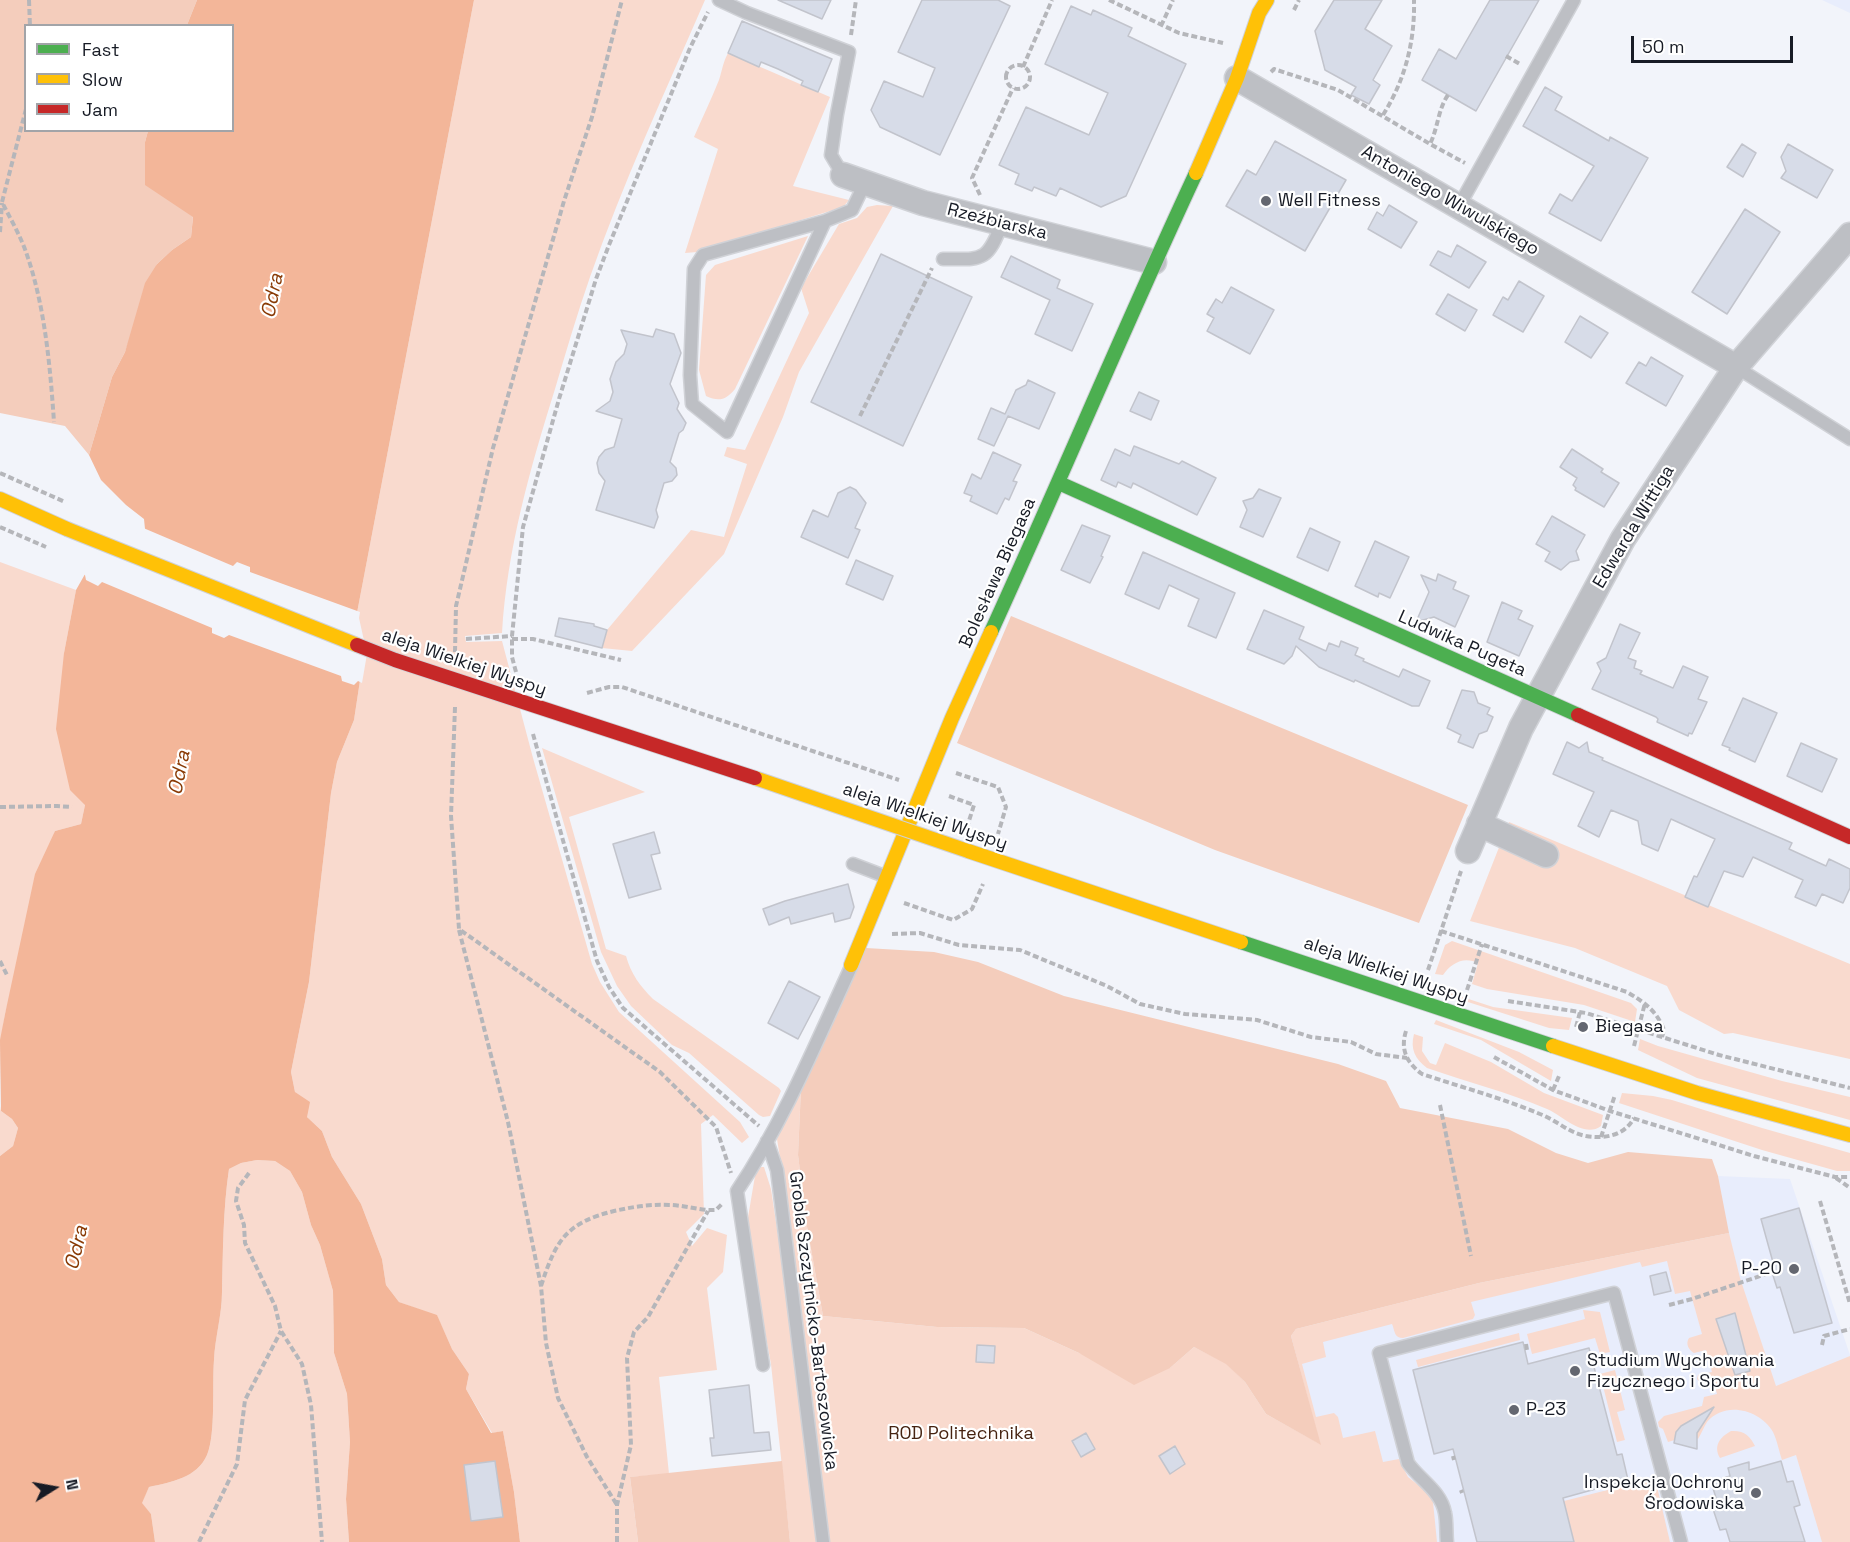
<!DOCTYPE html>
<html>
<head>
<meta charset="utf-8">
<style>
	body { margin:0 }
	#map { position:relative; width:1850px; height:1542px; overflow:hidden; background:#f2f4fa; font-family:"Space Grotesk",sans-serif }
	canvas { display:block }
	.legend { position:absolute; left:24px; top:24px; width:210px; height:108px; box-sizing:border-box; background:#fff; border:2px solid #a2a4a8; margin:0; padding:8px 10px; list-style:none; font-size:18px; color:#171b25 }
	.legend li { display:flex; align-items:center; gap:12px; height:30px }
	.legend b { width:30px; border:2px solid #a2a4a8 }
	.north { position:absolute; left:24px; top:1458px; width:60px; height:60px; -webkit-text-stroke:4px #fff; paint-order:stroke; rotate:79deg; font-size:16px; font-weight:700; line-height:24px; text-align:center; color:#171b25 }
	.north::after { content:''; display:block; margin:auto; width:21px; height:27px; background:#171b25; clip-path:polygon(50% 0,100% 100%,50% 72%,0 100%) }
	.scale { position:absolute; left:1631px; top:36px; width:162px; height:27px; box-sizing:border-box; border:3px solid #171b25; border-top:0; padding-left:8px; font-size:18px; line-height:21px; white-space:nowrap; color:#171b25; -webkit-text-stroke:4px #fff; paint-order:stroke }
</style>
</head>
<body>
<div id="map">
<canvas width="1850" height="1542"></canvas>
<ul class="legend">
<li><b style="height:8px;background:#4caf50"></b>Fast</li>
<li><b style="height:8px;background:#ffc107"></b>Slow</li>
<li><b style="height:8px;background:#c62828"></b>Jam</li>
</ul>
<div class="north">N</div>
<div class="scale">50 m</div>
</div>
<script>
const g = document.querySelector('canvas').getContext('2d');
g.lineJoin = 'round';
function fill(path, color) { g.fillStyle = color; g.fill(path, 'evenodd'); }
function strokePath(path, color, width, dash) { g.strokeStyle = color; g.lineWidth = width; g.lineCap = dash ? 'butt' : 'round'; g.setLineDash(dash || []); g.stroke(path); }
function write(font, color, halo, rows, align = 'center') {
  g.font = font + ' "Space Grotesk",sans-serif'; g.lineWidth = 4.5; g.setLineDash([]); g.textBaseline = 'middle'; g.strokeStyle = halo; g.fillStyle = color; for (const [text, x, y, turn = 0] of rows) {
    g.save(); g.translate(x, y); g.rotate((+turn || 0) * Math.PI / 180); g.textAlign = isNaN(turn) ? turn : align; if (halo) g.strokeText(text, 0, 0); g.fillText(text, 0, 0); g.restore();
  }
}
fill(new Path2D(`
	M1822 0H1850V13Z
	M1718 1176 1790 1179 1850 1355V1542H1430L1321 1445 1291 1336 1728 1233Z`), '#e8edfc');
fill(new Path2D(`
	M474 0H705C665 92 623 183 590 277 577 314 566 352 555 389 530 469 507 549 502 633L465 636 466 642 502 641 533 758 592 964 600 982 619 1012 740 1122 749 1137 742 1143 713 1115 701 1124 704 1214 686 1232 692 1246 707 1228 727 1235 723 1272 707 1288 717 1370 659 1377 669 1474 630 1477 638 1542H520L514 1492 503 1431 492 1433 466 1389 469 1374 452 1349 437 1316 399 1302 386 1285 382 1259 361 1204 332 1157 322 1131 307 1117 295 1092 291 1072 309 982 331 793 337 762 354 720 364 654 356 618Z
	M728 53 830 97 793 186 849 200 843 207 697 252 685 253 718 149 694 137C702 118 711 100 719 80 722 71 723 62 728 53Z
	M877 205 893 206 799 372 783 417 724 554 632 651 602 648 607 630 691 530 724 537 747 464 724 456 727 447 745 450 809 313 801 288 839 224 857 218 867 207Z
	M808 236 735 389C726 400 719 402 706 396L699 370 706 275 715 265Z
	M0 562 76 590 64 653 85 805 81 824 55 831 5 1014 1 1040 0 1081Z
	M542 748 645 792 569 817 606 949 626 956C631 974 640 986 653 999L779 1088 781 1091 770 1116 763 1117 759 1115 689 1053 672 1045 631 1006 617 986 601 952Z
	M1509 822 1850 964V1059L1733 1033 1724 1034 1679 1010 1667 986 1575 948 1470 921Z
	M1452 941 1631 1003 1637 1009 1635 1022 1584 1005 1487 989 1472 984 1478 963C1464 956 1451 963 1443 975L1435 974 1445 945Z
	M1444 991 1493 1007 1572 1018 1569 1030 1549 1028 1443 994Z
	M1436 1020 1519 1052 1553 1070 1551 1081 1481 1040 1434 1024Z
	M1414 1034 1423 1037 1422 1051 1430 1063 1436 1065 1445 1043 1491 1062 1544 1093 1603 1115 1601 1126C1584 1139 1562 1115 1547 1109 1508 1092 1467 1082 1427 1068 1415 1059 1410 1049 1414 1034Z
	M1640 1039 1658 1046 1782 1081 1850 1097V1120L1697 1078 1638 1050Z
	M801 1088 798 1155 806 1221 823 1316 937 1327 1024 1328 1079 1353 1170 1368 1194 1347 1226 1363 1245 1382 1266 1414 1320 1444 1291 1336 1296 1329 1479 1283 1729 1233 1740 1278 1776 1386 1850 1356V1542H1822L1796 1455 1782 1460C1779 1451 1777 1440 1773 1432 1761 1410 1725 1400 1707 1422 1704 1427 1701 1434 1698 1439L1692 1435 1668 1442 1663 1429 1659 1427 1658 1422 1664 1416 1702 1406 1704 1397 1717 1394 1713 1379 1700 1382 1697 1379 1698 1375 1712 1372 1706 1350 1694 1353C1689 1350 1685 1344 1689 1338L1702 1334 1690 1291 1675 1294 1667 1261 1642 1267 1640 1262 1471 1302 1475 1315 1473 1319 1403 1338C1394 1338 1395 1331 1392 1324L1323 1342 1326 1357 1302 1364 1316 1417 1334 1413 1338 1417 1343 1438 1375 1431 1383 1462 1399 1459 1408 1477 1427 1492 1433 1502 1437 1542H828L788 1208 777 1139Z
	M1622 1093 1653 1096 1672 1100 1762 1128 1850 1153V1171H1837L1762 1150 1619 1103Z
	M0 1106 1 1111 12 1119 18 1128 13 1146 0 1156Z
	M257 1160 275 1161 290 1171 302 1192 311 1225 320 1245 333 1291 334 1353 347 1394 350 1442 346 1499 349 1542H155L151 1514 141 1503 149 1487C171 1482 197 1478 207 1455 216 1434 212 1384 214 1360 215 1337 222 1314 222 1292 223 1251 223 1209 229 1169L241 1163Z
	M761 1167H764L771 1189 789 1309 817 1542H790L771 1364 746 1229 755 1176Z
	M1583 1310 1600 1312 1610 1352 1600 1354 1595 1338 1532 1354 1527 1334 1585 1319Z
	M1519 1333 1520 1340 1418 1367 1416 1360Z
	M1615 1370 1625 1410 1617 1412 1625 1440 1617 1442 1600 1374Z
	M1731 1431C1744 1430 1750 1436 1755 1446L1720 1458C1713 1446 1720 1437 1731 1431Z
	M1655 1478 1670 1542H1574L1564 1501Z`), '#f9dace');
fill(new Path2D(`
	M0 0H197L187 25 26 26V130L148 131 145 142 183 208 193 216 191 237 172 250 157 264 125 352 112 377 89 455 65 426 0 413Z
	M1011 616 1468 805 1419 923 1215 850 957 743Z
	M866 948 934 952 978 962 1064 996 1338 1064 1386 1081 1400 1108 1508 1129 1556 1153 1588 1163 1628 1152 1712 1159 1718 1176 1729 1233 1479 1283 1296 1329 1291 1336 1321 1445 1266 1414 1245 1382 1226 1364 1194 1347 1170 1368 1134 1385 1079 1353 1024 1328 937 1327 823 1316 806 1221 798 1155 801 1088Z
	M782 1461 790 1542H638L630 1477Z`), '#f4cdbc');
fill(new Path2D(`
	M197 0H474L356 618 364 654 354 720 337 762 331 793 309 982 291 1072 295 1092 310 1102 307 1117 322 1131 332 1157 361 1204 382 1259 386 1285 399 1302 437 1315 452 1349 469 1374 466 1389 491 1433 503 1431 514 1492 520 1542H349L346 1499 350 1442 347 1394 334 1353 333 1291 320 1245 311 1225 302 1192 290 1171 275 1161 257 1160 241 1163 229 1169C223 1209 223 1251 222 1292 222 1315 215 1337 214 1360 212 1384 216 1434 207 1455 197 1478 171 1482 149 1487L142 1503 151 1514 155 1542H0V1156L13 1146 18 1128 12 1119 1 1111 0 1040 5 1014 35 874 55 831 81 824 85 805 70 790 56 729 64 653 76 590 93 560 145 529 144 519 126 505 101 480 89 455 112 377 125 352 145 283 157 264 172 250 191 237 193 217 145 185V142L148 131 232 130V26L187 25Z`), '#f3b699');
fill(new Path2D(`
	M141 527 233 566 237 562 250 567V572L360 612 359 618 367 654 362 683 358 681 354 685 342 681 341 676 229 635 224 638 212 633V628L102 582 98 586 86 580 85 575 82 573 91 558 106 542 119 533 136 534Z`), '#f2f4fa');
const building = new Path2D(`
	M778 0H831L822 19Z
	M922 0H998L1010 6 940 155 880 127 871 110 884 81 923 97 935 68 898 52Z
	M1334 0H1382L1365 29 1392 46 1373 80 1380 85 1369 104 1351 95 1356 87 1325 70 1315 31Z
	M1490 0H1539L1476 111 1422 80 1439 49 1456 59Z
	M1071 6 1091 15 1093 10 1132 28 1128 36 1186 64 1126 196 1101 207 1060 188 1056 196 1034 187 1032 191 1015 184 1019 174 999 165 1026 107 1089 135 1108 93 1045 64Z
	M742 21 832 59 818 92 801 85 803 81 778 69 761 62 759 67 728 53Z
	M1545 87 1562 97 1555 110 1609 141 1610 137 1648 158 1601 241 1549 213 1560 194 1572 201 1594 166 1523 126Z
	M1275 141 1346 180 1305 251 1226 206 1247 170 1256 175Z
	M1742 144 1756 153 1743 177 1727 167Z
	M1788 144 1833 170 1817 198 1781 178 1786 171 1781 157Z
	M1389 205 1417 222 1401 248 1368 229 1377 212 1383 216Z
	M1745 209 1780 232 1727 314 1692 292Z
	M1457 245 1486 262 1469 288 1430 265 1438 251 1451 257Z
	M881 254 972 297 903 446 811 402Z
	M1011 256 1060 280 1057 288 1093 304 1072 351 1035 334 1050 300 1001 277Z
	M1519 281 1544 296 1523 332 1493 315 1503 297 1508 300Z
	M1231 287 1274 310 1250 354 1207 331 1214 318 1207 314 1216 299 1222 303Z
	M1448 294 1477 310 1465 331 1436 314Z
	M1580 316 1608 333 1591 358 1565 342Z
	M656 329 674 334 681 353 670 384 679 403 677 409 686 423 683 430 679 433 670 462 676 468 677 475 672 481 664 483 656 510 658 517 654 528 596 510 605 481 599 473 597 463 599 457 605 450 614 447 622 419 596 411 610 401 613 392 610 379 616 362 624 354 627 344 621 330 653 337Z
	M1651 357 1683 376 1666 406 1626 383 1639 362 1646 366Z
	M1028 380 1055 393 1039 429 1008 416 994 446 978 439 991 408 1005 414 1016 390 1026 385Z
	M1139 392 1159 401 1151 420 1130 411Z
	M1134 446 1179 464 1182 461 1216 478 1197 515 1133 483 1131 488 1118 482 1116 487 1101 480 1115 449 1130 456Z
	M1572 449 1603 469 1601 472 1619 483 1604 507 1575 490 1576 488 1573 485 1577 478 1560 467Z
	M993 452 1021 465 1013 481 1017 482 1009 500 1005 498 997 514 970 501 972 496 964 493 972 474 981 479Z
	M850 487 856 490 866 503 855 528 860 530 848 558 801 537 813 510 828 517 838 493Z
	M1259 489 1281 498 1263 537 1240 527 1247 510 1243 501 1253 498Z
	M1552 516 1585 535 1576 551 1579 560 1570 562 1561 570 1545 561 1550 552 1536 544Z
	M1082 525 1110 536 1101 556 1103 557 1090 583 1061 570Z
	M1310 528 1340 542 1328 571 1297 557Z
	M1375 541 1409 557 1390 598 1379 593 1378 597 1355 586Z
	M1143 552 1235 593 1216 638 1188 626 1199 599 1169 585 1159 609 1125 594Z
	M856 560 893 576 883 600 846 584Z
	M1438 574 1456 582 1453 589 1469 596 1455 627 1434 617 1416 622 1429 592 1421 575 1436 581Z
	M1502 602 1522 611 1518 619 1533 626 1519 656 1487 642Z
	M1264 610 1304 627 1299 639 1326 651 1329 643 1339 647 1341 641 1358 648 1355 655 1364 659 1363 661 1399 677 1403 669 1430 681 1419 706H1412L1355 680 1354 682 1319 667 1296 646 1292 656 1284 664 1247 649Z
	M559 618 594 624V626L607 630 602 648 555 636Z
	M1620 624 1640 633 1628 658 1636 661 1634 668 1642 671 1640 674 1673 688 1683 666 1708 677 1698 699 1707 702 1692 734 1689 733 1688 736 1657 722 1658 719 1656 717 1592 689 1601 671 1597 663 1606 658Z
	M1462 690 1474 692 1478 703 1490 708 1487 714 1493 717 1487 731 1479 734 1473 748 1458 742 1461 735 1447 728Z
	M1743 698 1777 713 1755 762 1729 750 1730 748 1722 745Z
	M1567 742 1579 748 1587 742 1589 752 1603 758 1602 760 1792 843 1789 849 1826 866 1829 859 1850 869V888L1843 903 1822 894 1816 906 1795 897 1803 880 1753 857 1743 877 1724 871 1708 907 1685 897 1694 876 1697 877 1715 839 1671 819 1658 851 1642 844 1638 821 1611 810 1599 837 1578 826 1594 792 1553 774Z
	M1801 743 1837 759 1822 792 1787 776Z
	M654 832 660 853 651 855 661 889 629 898 613 844Z
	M848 884 854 907 850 918 835 922 833 913 791 924 789 917 769 925 763 909 785 901Z
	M789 981 820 997 798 1039 768 1023Z
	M1799 1208 1832 1323 1794 1333 1780 1287 1777 1288 1770 1266H1774L1761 1219Z
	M1666 1272 1671 1291 1654 1295 1650 1276Z
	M1735 1313 1750 1371 1735 1375 1716 1319Z
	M1523 1342 1528 1364 1589 1348 1617 1455 1622 1454 1628 1480 1563 1498 1574 1542H1477L1453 1449 1434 1454 1413 1370Z
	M977 1345 995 1346 994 1363 976 1362Z
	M749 1385 754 1433 769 1432 771 1450 712 1456 710 1438H714L709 1390Z
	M1714 1407 1697 1433V1449L1674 1443 1676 1432 1681 1426Z
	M1086 1433 1095 1449 1081 1457 1072 1441Z
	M1175 1446 1185 1464 1170 1474 1159 1456Z
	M495 1461 503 1517 471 1521 464 1465Z
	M1781 1461 1787 1482 1793 1481 1800 1505 1794 1507 1805 1542H1730L1726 1529 1720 1530 1712 1506 1718 1504 1711 1482 1730 1476 1728 1468 1749 1462V1470Z`);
fill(building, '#d7dce8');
strokePath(building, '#c2c4cc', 1.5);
const lane = new Path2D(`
	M719 0 747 13 849 52 837 114 831 155 843 175
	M1459 206 1574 0
	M825 221 703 255 694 269 690 375 692 404 727 432 825 221 852 210 865 183
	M943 259C982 259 987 263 1002 223
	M1736 367 1850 439
	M853 864 887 877
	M767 1141 777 1170 779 1186 823 1542
	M763 1365 737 1191C784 1121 816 1043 851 967
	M1447 1542C1446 1533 1447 1522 1445 1513 1441 1491 1420 1480 1408 1463L1379 1353 1614 1293 1681 1542`);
const street = new Path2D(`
	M1237 78 1736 367
	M843 175 923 203 1154 262
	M1479 824 1546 855
	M1468 851 1521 728 1623 539 1736 367 1850 235`);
const fast = new Path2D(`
	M1059 483 1578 715
	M991 632C1061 479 1125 325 1196 173
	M1241 942 1553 1046`);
const slow = new Path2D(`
	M1196 173 1237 78 1259 13 1267 0
	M0 499 67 529
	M968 851 1241 942
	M851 965 952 718 991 632
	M1553 1046 1697 1093 1850 1135`);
const jam = new Path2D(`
	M1578 715 1850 837`);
strokePath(lane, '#d0d2d7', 15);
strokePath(street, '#d0d2d7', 27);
strokePath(fast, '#d0d2d7', 16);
strokePath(slow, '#d0d2d7', 16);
strokePath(jam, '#d0d2d7', 16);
strokePath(new Path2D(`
	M29 0 30 26
	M1109 0 1179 33 1223 43
	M1294 10 1299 0
	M1161 26 1173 0
	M851 35 856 0
	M1506 56 1520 64
	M1006 77a12 12 0 1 1 24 0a12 12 0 1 1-24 0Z
	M1023 67 1052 0
	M1271 72 1274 69 1338 90 1430 144
	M1448 95C1438 109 1438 128 1430 144L1465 163
	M26 109 2 202C10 218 20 235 26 252 45 306 50 365 54 422
	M1383 115C1405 80 1415 42 1414 0
	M980 195 972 178 1013 88
	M0 232 2 203
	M860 416 932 268
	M466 639 512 636
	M512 639H533L621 660
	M455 652 456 606 493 448 564 201 592 117 622 0
	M516 672 512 657V636L523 527 559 399 596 279 609 245 690 48 708 12
	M587 693 609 687H622L899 780
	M455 707 451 816 459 929 660 1072 716 1127 731 1173
	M533 734 597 961 609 987 623 1008 759 1126
	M956 773 998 787 1006 807 998 834
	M949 796 974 805 968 824
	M0 807 57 806 72 807
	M904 903 953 920 972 909 983 884
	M459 930 508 1122 541 1286 546 1343 558 1398 587 1457 617 1505
	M1441 931 1627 992C1644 1002 1657 1011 1664 1030L1662 1037
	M892 934 920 933 959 945 1020 950 1107 986 1140 1004 1185 1014 1257 1020 1311 1037 1351 1042 1376 1054 1407 1058
	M0 961 8 977
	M1428 970 1461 871
	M1467 990 1482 944
	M1508 1001 1586 1013 1719 1055 1850 1088
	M1576 1027 1580 1012
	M1406 1031C1400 1050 1407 1063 1422 1074 1461 1087 1502 1098 1540 1114 1556 1120 1569 1133 1586 1136 1605 1139 1624 1136 1634 1118
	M1634 1046 1645 1003
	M1494 1057 1553 1090 1610 1111 1754 1156 1835 1177H1850
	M1553 1090 1559 1076
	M1440 1105 1471 1256
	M1601 1137 1615 1095
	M249 1173 238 1188 236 1201 244 1225 245 1243 275 1306 281 1331 302 1364 311 1405 322 1542
	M1836 1178 1850 1188
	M1820 1201 1850 1304
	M541 1286C556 1240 566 1223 614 1211 632 1207 650 1204 669 1205 685 1205 700 1211 716 1210L723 1203
	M1669 1305 1692 1299 1772 1272
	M1526 1344 1527 1350
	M1822 1345 1824 1336 1850 1329
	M1453 1456 1454 1460
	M1461 1490 1462 1493
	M199 1542 237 1464 245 1400 281 1331
	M617 1542V1505L631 1445 627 1358 634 1332 648 1317 708 1211`), '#b5b6ba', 4, [6, 3]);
strokePath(lane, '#bdbfc4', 12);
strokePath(street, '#bdbfc4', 24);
strokePath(fast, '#4caf50', 14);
strokePath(slow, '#ffc107', 14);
strokePath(jam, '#c62828', 14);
const slowBridge = new Path2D(`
	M67 529 357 645
	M755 778 968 851`);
const jamBridge = new Path2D(`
	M357 645 395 660 755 778`);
strokePath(slowBridge, '#d0d2d7', 16, []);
strokePath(jamBridge, '#d0d2d7', 16, []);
strokePath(new Path2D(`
	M0 473 65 502
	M0 527 46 547`), '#b5b6ba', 4, [6, 3]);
strokePath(slowBridge, '#ffc107', 14);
strokePath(jamBridge, '#c62828', 14);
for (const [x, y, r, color] of [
	[1266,201,6,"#646770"],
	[1583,1027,6,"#646770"],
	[1794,1269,6,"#646770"],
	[1575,1371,6,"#646770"],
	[1514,1410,6,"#646770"],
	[1756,1493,6,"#646770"]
]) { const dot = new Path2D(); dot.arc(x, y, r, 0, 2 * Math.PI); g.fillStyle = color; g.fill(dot); strokePath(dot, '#fff', 2); }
write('18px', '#171b25', '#fff', [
	["Well Fitness",1278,201],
	["Biegasa",1595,1027],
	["P-20",1782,1269,"right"],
	["Studium Wychowania",1587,1361],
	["Fizycznego i Sportu",1587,1382],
	["P-23",1526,1410],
	["Inspekcja Ochrony",1744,1483,"right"],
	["Środowiska",1744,1504,"right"]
], 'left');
write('18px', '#171b25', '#fff', [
	["Antoniego Wiwulskiego",1450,201,30],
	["Rzeźbiarska",997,222,14],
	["Edwarda Wittiga",1634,527,-59],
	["Bolesława Biegasa",998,573,-66],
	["Ludwika Pugeta",1462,644,24],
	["aleja Wielkiej Wyspy",464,663,19],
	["aleja Wielkiej Wyspy",925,817,19],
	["aleja Wielkiej Wyspy",1386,971,19],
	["Grobla Szczytnicko-Bartoszowicka",813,1321,83]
]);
write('18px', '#462311', '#fff', [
	["ROD Politechnika",961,1434]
]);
write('italic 20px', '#893a05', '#fff', [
	["Odra",273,296,-79],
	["Odra",180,773,-79],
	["Odra",77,1248,-77]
]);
</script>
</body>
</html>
